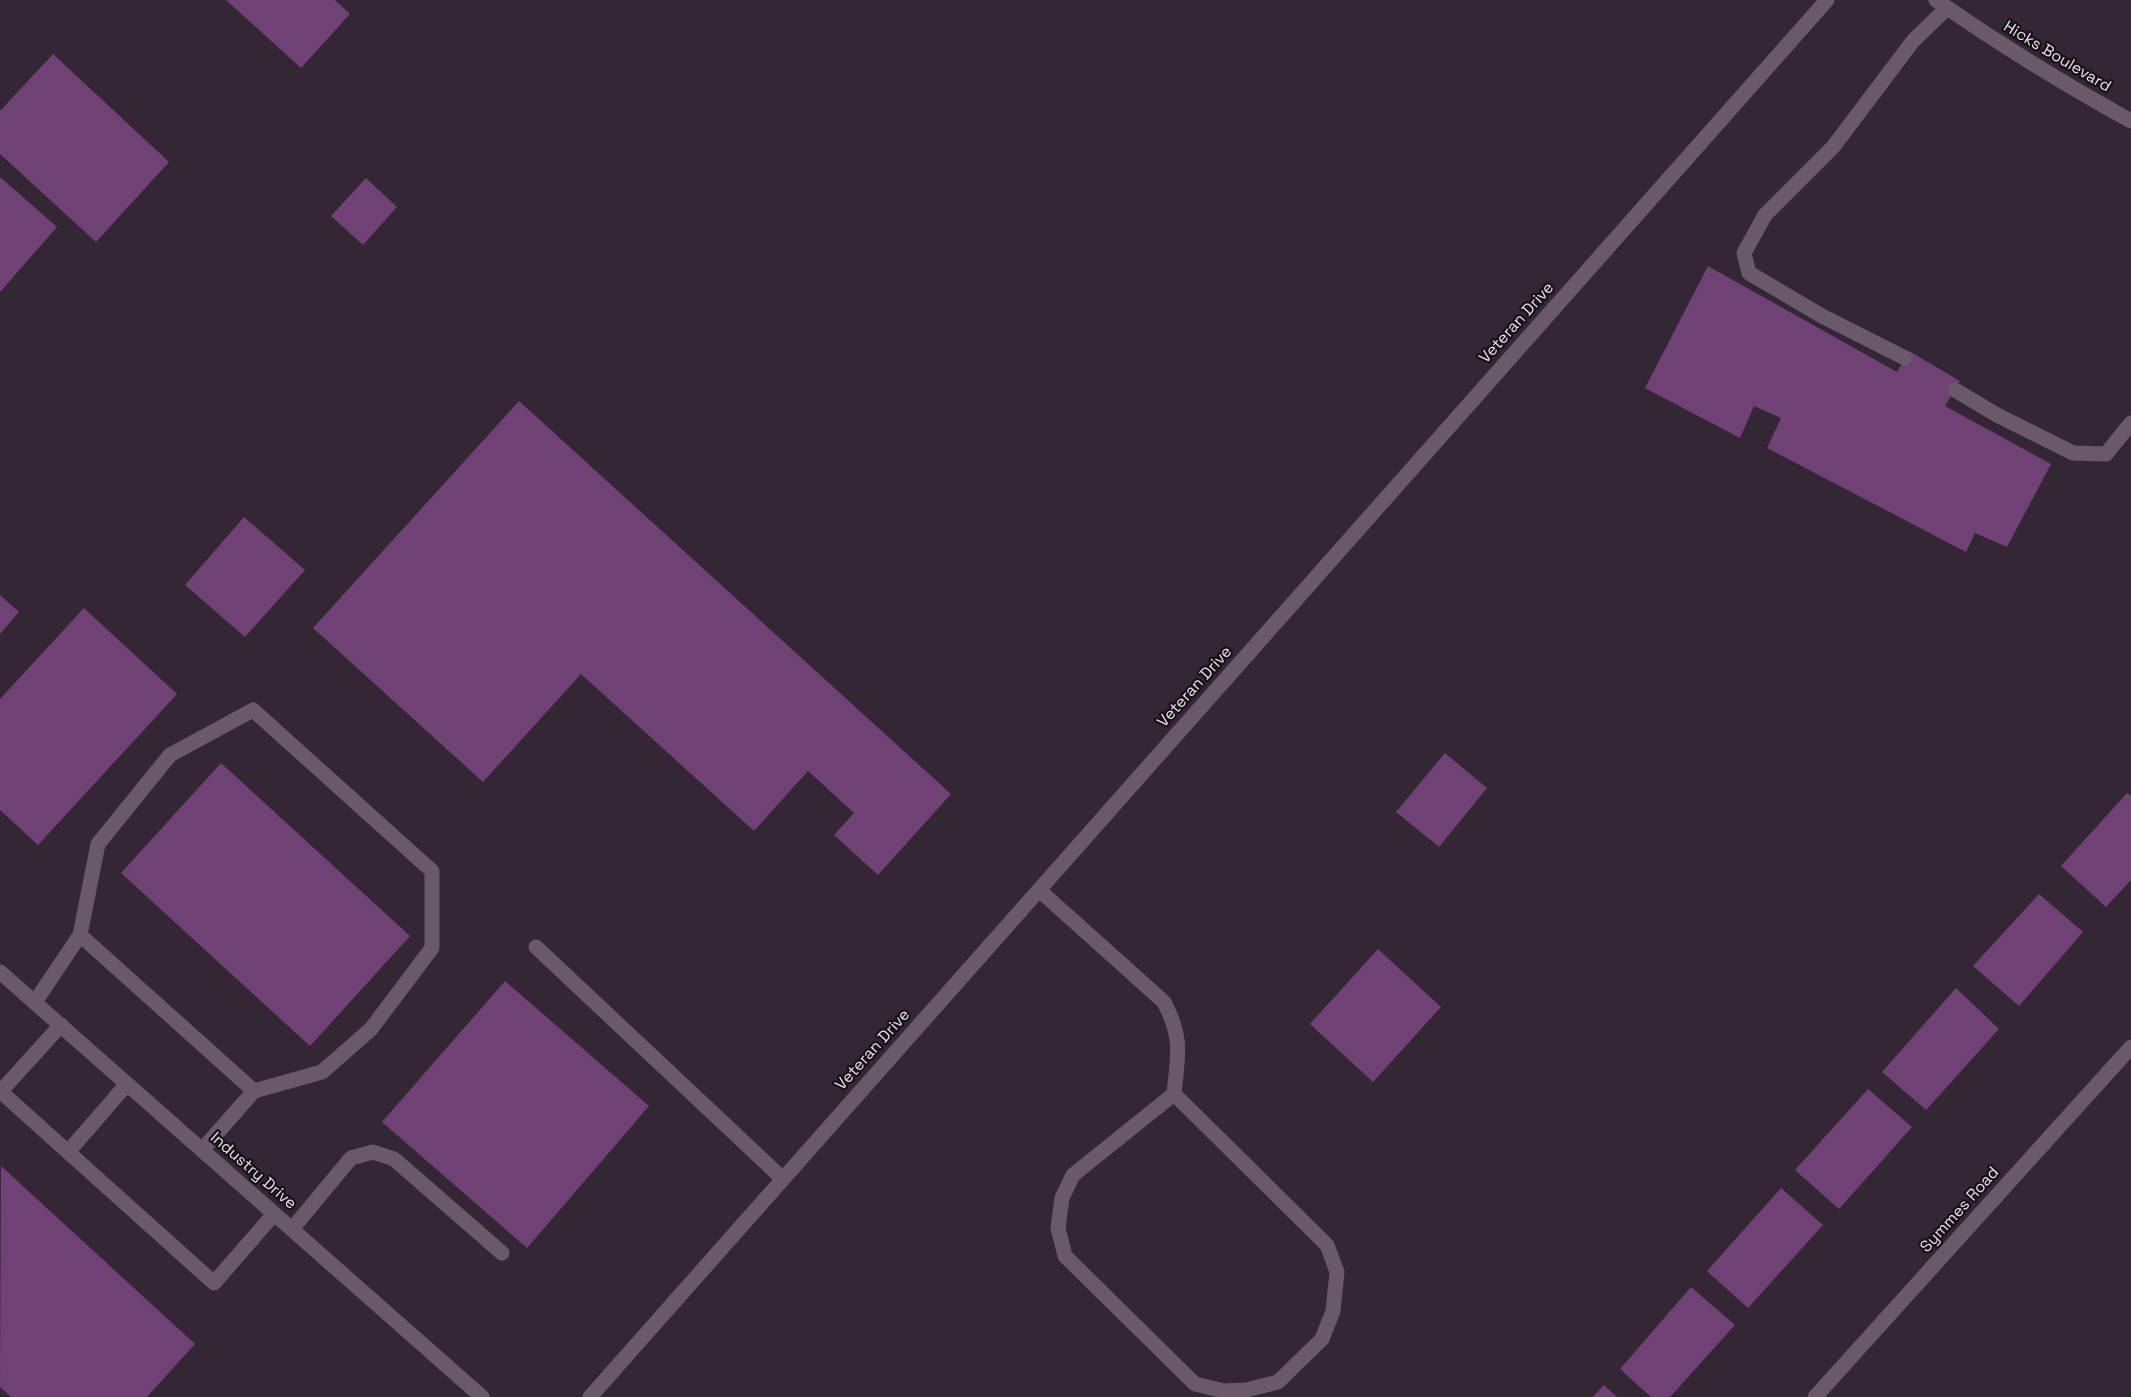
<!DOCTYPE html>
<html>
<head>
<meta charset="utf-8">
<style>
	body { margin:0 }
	canvas { display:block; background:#342635 }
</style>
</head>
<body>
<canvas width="2131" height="1397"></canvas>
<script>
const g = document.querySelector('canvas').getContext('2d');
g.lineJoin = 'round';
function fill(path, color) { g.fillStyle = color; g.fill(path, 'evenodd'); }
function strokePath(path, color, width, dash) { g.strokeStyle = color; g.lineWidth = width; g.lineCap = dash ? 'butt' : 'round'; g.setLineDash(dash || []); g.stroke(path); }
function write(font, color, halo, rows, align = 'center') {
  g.font = font + ' "Space Grotesk",sans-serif'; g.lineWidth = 4.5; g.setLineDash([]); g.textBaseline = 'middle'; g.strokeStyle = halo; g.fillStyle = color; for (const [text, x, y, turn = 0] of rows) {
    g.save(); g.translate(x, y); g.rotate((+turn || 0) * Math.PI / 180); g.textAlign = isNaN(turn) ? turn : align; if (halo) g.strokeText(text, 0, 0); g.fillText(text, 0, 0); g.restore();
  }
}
fill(new Path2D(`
	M226 0H335L350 14 301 68Z
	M53 54 169 162 96 242 0 154V111Z
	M0 177 57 227 0 292Z
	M366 178 397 207 363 245 331 216Z
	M1708 266 1897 372 1909 351 1960 381 1945 406 2051 464 2007 547 1975 533 1966 552 1767 448 1781 418 1754 406 1740 438 1645 388Z
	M519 401 951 794 878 875 834 835 854 813 808 771 754 831 581 674 483 782 313 628Z
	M244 517 305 570 245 637 185 585Z
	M0 595 19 612 0 634Z
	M84 608 177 694 38 845 0 810V699Z
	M1445 753 1487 788 1439 847 1396 812Z
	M221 763 410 936 310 1046 121 873Z
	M2127 793 2131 796V880L2106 907 2061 866Z
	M2039 894 2083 932 2019 1006 1973 966Z
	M1378 949 1441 1007 1373 1082 1310 1024Z
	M505 981 649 1106 527 1248 382 1122Z
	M1956 988 1999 1029 1926 1110 1882 1072Z
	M1868 1089 1912 1127 1839 1209 1795 1170Z
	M1 1166 195 1344 147 1397H11L0 1387Z
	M1781 1188 1823 1225 1748 1308 1707 1271Z
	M1691 1287 1735 1325 1670 1397H1651L1620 1369Z
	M1604 1385 1617 1397H1593Z`), '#704174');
strokePath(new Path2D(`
	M1905 358 1822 316 1749 273 1744 253 1765 215 1833 147 1913 41 1947 8
	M1955 390 1997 415 2073 453 2106 454 2131 423
	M1039 890 1164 1002C1183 1038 1178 1055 1174 1094L1327 1245 1337 1272 1333 1311 1322 1339 1278 1382 1246 1390 1224 1391 1195 1384 1065 1256 1058 1228 1062 1198 1073 1175 1174 1094
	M80 935 254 1091
	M536 947 783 1179
	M35 1002 80 935 98 844 170 755 253 710 432 871V948L371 1029 322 1072 254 1091 202 1150
	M0 1091 214 1283 274 1214
	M1 1091 61 1025
	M68 1152 127 1084
	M292 1229 351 1158 373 1152 394 1159 502 1253`), '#6a596b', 15);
strokePath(new Path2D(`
	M1936 0C1999 44 2064 84 2131 121
	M0 972 482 1397
	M590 1397 1827 0`), '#6a596b', 15);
strokePath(new Path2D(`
	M1815 1397 2131 1047`), '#6a596b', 15);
write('16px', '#e9e0ea', '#181118', [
	["Hicks Boulevard",2057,57,31],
	["Veteran Drive",1517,323,-48],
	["Veteran Drive",1195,687,-48],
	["Veteran Drive",873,1050,-48],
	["Industry Drive",253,1171,41],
	["Symmes Road",1960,1210,-48]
]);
</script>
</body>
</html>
